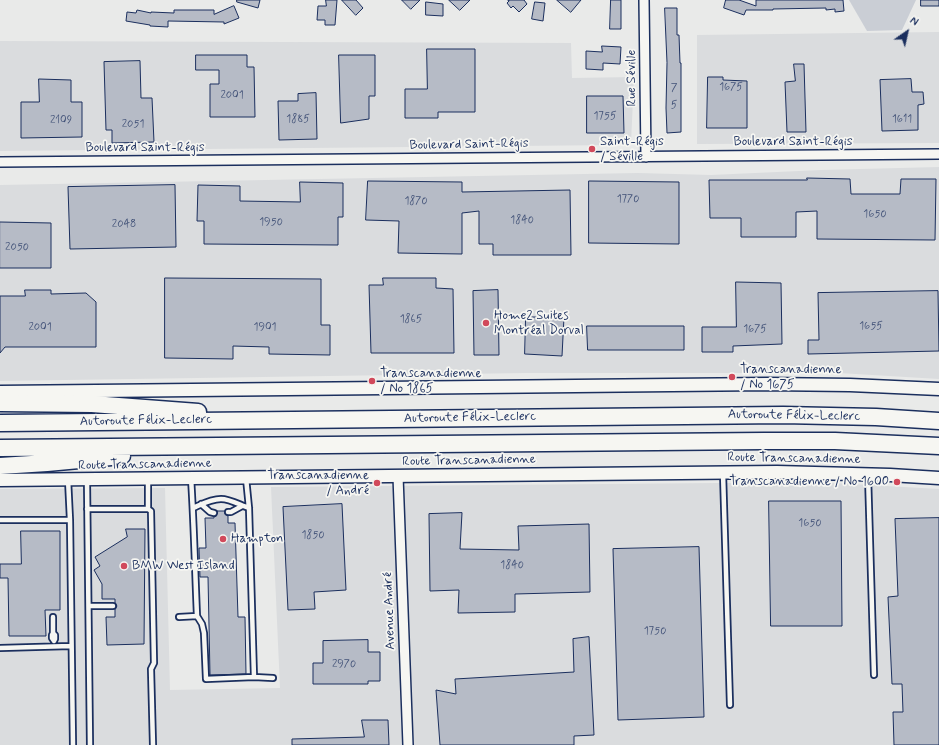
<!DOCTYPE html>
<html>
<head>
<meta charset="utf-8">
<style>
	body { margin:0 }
	#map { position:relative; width:939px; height:745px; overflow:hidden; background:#e9eae9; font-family:Mynerve,sans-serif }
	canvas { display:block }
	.north { position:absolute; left:887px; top:12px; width:40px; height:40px; -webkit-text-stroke:3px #f6f6f2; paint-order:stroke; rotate:34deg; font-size:11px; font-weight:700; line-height:16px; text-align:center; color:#1b2f5e }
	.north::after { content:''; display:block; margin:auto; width:14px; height:18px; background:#1b2f5e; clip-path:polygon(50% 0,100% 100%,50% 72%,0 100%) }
</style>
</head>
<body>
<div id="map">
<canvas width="939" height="745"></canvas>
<div class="north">N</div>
</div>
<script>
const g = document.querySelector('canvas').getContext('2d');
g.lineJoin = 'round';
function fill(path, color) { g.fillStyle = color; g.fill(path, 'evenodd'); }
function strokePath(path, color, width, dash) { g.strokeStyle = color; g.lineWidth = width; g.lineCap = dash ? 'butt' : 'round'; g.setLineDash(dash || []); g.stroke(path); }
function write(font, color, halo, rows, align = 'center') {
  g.font = font + ' Mynerve,sans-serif'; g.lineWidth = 3.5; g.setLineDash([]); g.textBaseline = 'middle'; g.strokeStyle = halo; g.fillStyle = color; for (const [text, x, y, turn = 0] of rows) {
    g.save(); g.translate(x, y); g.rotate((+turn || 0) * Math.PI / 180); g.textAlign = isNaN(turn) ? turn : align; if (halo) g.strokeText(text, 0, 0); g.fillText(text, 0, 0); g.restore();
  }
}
fill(new Path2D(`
	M939 32V143L697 144V35Z
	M0 41 571 43 572 78 634 77 631 143 617 145 0 151Z
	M939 167V379L839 373H526L0 381V185L638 173 711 175 821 170Z
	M716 483H834L939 489V745H0V489L165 488 170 690 280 688 271 487Z`), '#dadcde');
fill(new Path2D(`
	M849 0H916L902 30 867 31Z`), '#caced5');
const building = new Path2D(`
	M237 0H260L258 8 237 2Z
	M326 0H337L335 25H325V20H317L318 6H326Z
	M342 0H356L363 8 356 15Z
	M402 0H420L411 9Z
	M449 0H470L460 10Z
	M508 0H524L527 4 519 12 513 6 511 8 507 3 509 1Z
	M557 0H581L571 12Z
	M611 0H621V29H610Z
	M726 0H739L756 6V0H843L844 11 835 12V9L826 10V8L773 9V10H746L744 15 724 8Z
	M921 0H939V6H921Z
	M426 2 443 4V16L426 15Z
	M535 2 545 3 543 21 532 19Z
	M234 6 239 18 224 24V22L168 21V27L150 26V25L126 21 127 12 136 13 137 10 151 13V12L174 13V10H214V14Z
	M665 8H677V35H679L680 63H681V132L667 133 666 108 667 63Z
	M602 46 621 47 620 64 603 63V70L586 69V51L602 52Z
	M427 49H475V112H438V118H405V89H427Z
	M196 55H247V67H254L255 117H210V84H219V70H196Z
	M339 55H375V96H369V119L341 123Z
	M140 61 141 98H152L154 142 112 143V130H106L104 62Z
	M794 64H804L806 132H787L785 82 795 81Z
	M708 77H723V80L747 81V128H707Z
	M39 79 71 80V102H82V137L21 138V102H39Z
	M911 79 912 92H923L924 104 918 105V130L882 131 880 80Z
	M316 93 317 139 279 140 278 101H298V94Z
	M587 96H623L624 133H587Z
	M807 178 850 179 851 194H900L901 179H936L935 240 817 239V211L796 212V237H741V218H710L709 180H807Z
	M368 181 462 182V192L570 190 571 255H493V244H479V211L462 213V254L398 253 399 221 366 220Z
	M589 181 679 182V244L589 243Z
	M300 182 343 183V217H338V245L204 244V221H197L198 185 240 186V201L300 202Z
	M175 185 176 247 70 249 68 187Z
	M0 222 51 223V268H0Z
	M165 278 321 279V325H330V355L269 354V347L233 346V359L165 358Z
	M383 278H436V288L453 289 454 353H371L369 285H383Z
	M736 282 781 283 782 344 733 346V352H702V327H736Z
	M25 290H51V294L86 293 96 302V347H5L0 353V296H25Z
	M498 290 499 355H474L473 291Z
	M938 291 939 351 808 354V340H819L818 293Z
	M526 317H564L562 356 525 354Z
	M587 326H684V350H588Z
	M769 501H841L842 626H771Z
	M342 504 346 590 314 592 315 609 288 610 283 507Z
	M217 511H225V514L228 516V523H235L238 617H245L246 674 210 675 208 577H200L199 548H206L205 518H214V517L217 514Z
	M462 513 460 549 519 550 518 526 589 524 590 592 515 594V612L458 613 459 590 430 591 429 514Z
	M939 518V745H894L893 712H903L902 684H892L888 597 898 596 895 519Z
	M126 529H145L144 644 107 645 106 617H115V609L117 606 115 603V599H102V584L94 570 100 566 95 557 127 537Z
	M21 531H60V610H45L46 636H9L8 578H0V564H21Z
	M699 547 704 717 618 720 613 549Z
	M589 637 594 735 574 736V745H440L436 690 456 694 455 679 574 672 573 639Z
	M368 640V652H380V681H368V684H313V663H323V641Z
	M362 720H388L389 745H292V739L364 737Z`);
fill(building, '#b6bbc6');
strokePath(building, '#1b2f5e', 1);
const service = new Path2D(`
	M723 473 730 705
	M868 475 874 675
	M148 479V509L151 511 154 663 151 669 153 745
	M87 481 90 745
	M201 504 210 512 214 513
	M193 508C202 504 211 499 221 499 230 499 240 505 249 508
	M87 509H148
	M228 512H231L242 506
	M0 520H70L68 479
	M70 520 73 745
	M89 606H113
	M197 616 202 624 204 633 206 679 254 677 249 508 246 478
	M53 617V633L55 635V639L54 641 52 638V635L53 633
	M179 617 197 616C195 570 194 524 191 478
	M0 648 71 646
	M254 677 273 678`);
const minor = new Path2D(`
	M644 0 646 157
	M0 162 939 154
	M398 476 408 745`);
const secondary = new Path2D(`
	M0 392 767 384 850 385 939 389
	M0 480 777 472 890 475 939 478`);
const motorway = new Path2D(`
	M0 403 92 404 198 412
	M0 423 783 415 876 417 939 421
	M0 448 764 441H835L939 446
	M0 466 47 463 122 456`);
strokePath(service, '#1b2f5e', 8);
strokePath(minor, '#1b2f5e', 12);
strokePath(secondary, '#1b2f5e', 15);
strokePath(motorway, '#1b2f5e', 19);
strokePath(service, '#f6f6f2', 4.5);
strokePath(minor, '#f6f6f2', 9);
strokePath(secondary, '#f6f6f2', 12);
strokePath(motorway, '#f6f6f2', 16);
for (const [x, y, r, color] of [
	[592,149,4,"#d1495b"],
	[486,323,4,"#d1495b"],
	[732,377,4,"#d1495b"],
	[372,381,4,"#d1495b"],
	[897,482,4,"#d1495b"],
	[377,483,4,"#d1495b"],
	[223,539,4,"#d1495b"],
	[124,566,4,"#d1495b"]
]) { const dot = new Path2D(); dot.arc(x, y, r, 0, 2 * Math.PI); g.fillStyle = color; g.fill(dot); strokePath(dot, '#f6f6f2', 1.5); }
write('11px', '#425278', null, [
	["1675",731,88],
	["7",674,89],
	["2001",232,96],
	["5",674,106],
	["1755",605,117],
	["1885",298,120],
	["1611",902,120],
	["2109",61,121],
	["2051",133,125],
	["1770",628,200],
	["1870",416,202],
	["1650",875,215],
	["1840",522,221],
	["1950",271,223],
	["2048",124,225],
	["2050",17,248],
	["1865",411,320],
	["1655",871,327],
	["2001",40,328],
	["1901",265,328],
	["1675",755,330],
	["1650",810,524],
	["1850",313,536],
	["1840",512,566],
	["1750",655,632],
	["2970",344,665]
]);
write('13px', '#1b2f5e', '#f6f6f2', [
	["Rue Séville",632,78,-90],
	["Boulevard Saint-Régis",793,142],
	["Boulevard Saint-Régis",469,145,-1],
	["Boulevard Saint-Régis",145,148],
	["Autoroute Félix-Leclerc",794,416,1],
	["Autoroute Félix-Leclerc",470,418,-1],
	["Autoroute Félix-Leclerc",146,421,-1],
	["Route Transcanadienne",794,459,1],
	["Route Transcanadienne",469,461,-1],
	["Route Transcanadienne",145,465,-1],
	["Avenue André",390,611,-92]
]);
write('13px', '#1b2f5e', '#f6f6f2', [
	["Saint-Régis",600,142],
	["/ Séville",600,157],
	["Home2 Suites",494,316],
	["Montréal Dorval",494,331],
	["Transcanadienne",740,370],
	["/ No 1675",740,385],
	["Transcanadienne",380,374],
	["/ No 1865",380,389],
	["Transcanadienne",369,476,"right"],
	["/ André",369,491,"right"],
	["Transcanadienne / No 1600",889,482,"right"],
	["Hampton",231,539],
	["BMW West Island",132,566]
], 'left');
</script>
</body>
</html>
